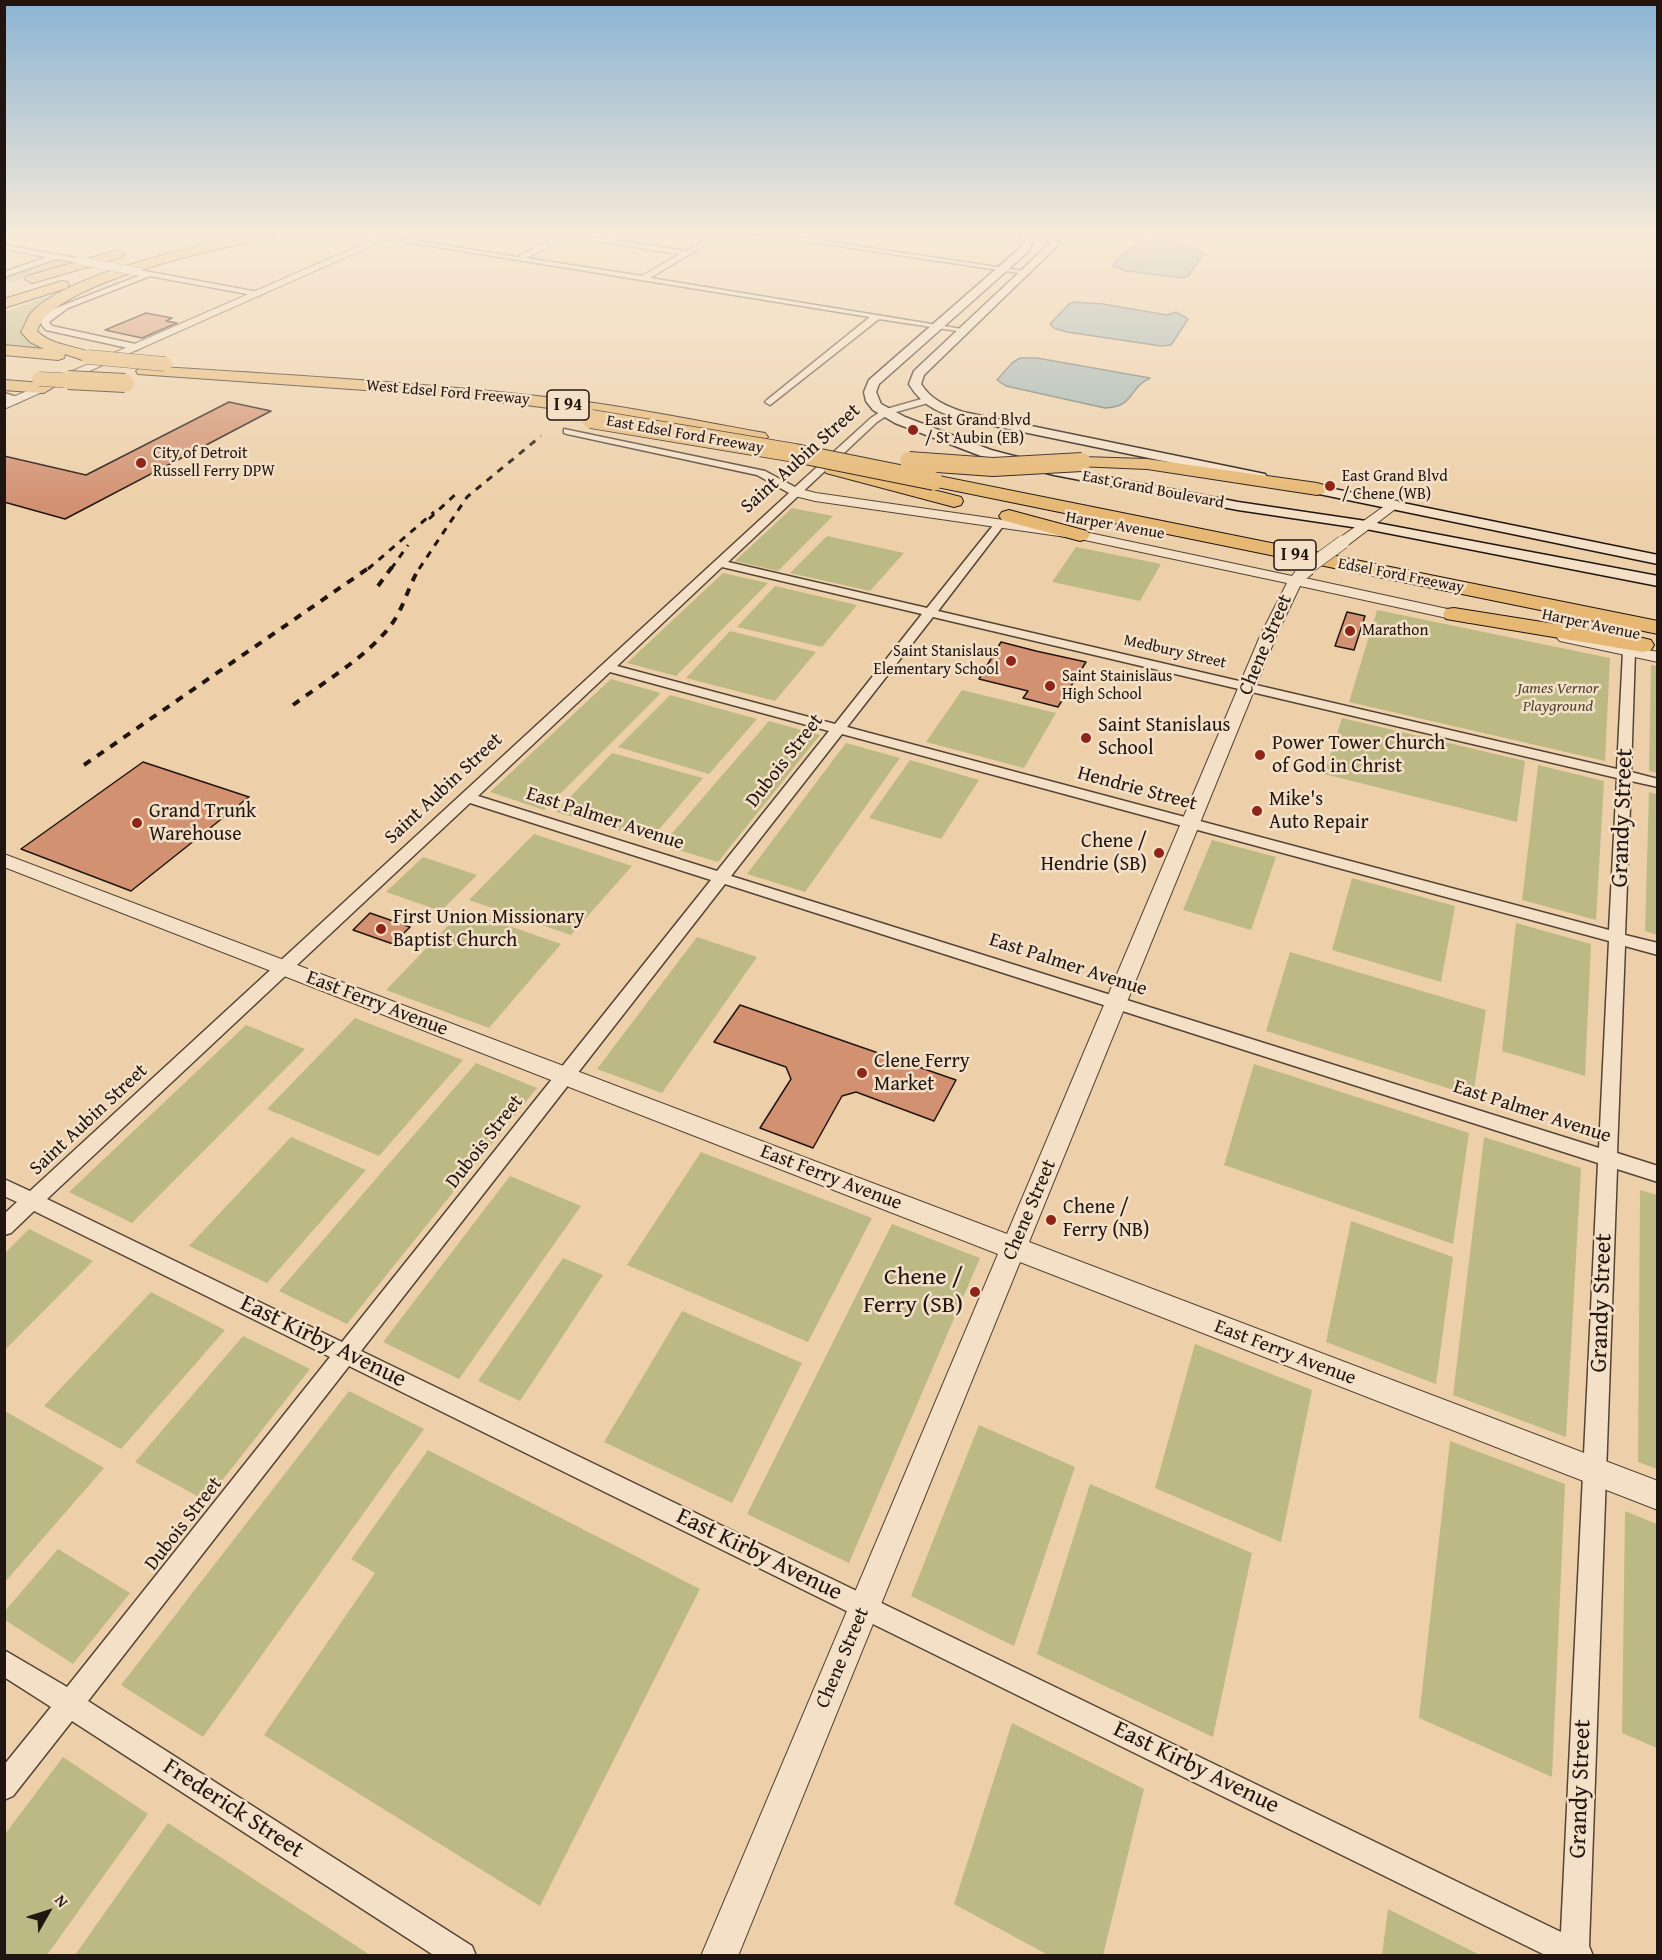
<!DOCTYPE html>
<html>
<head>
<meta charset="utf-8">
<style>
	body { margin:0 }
	#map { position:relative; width:1662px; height:1960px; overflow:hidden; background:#edd0a9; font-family:"Gentium Book Plus",serif }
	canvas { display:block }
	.frame { position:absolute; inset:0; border:6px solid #201510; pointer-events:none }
	.north { position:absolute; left:18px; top:1882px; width:60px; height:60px; -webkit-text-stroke:4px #f3e0c7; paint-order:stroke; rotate:51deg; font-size:16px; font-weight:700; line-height:24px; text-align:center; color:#201510 }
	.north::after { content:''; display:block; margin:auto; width:21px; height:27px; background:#201510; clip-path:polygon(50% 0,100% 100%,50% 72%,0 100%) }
</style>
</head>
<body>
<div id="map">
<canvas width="1662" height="1960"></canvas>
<div class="frame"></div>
<div class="north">N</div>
</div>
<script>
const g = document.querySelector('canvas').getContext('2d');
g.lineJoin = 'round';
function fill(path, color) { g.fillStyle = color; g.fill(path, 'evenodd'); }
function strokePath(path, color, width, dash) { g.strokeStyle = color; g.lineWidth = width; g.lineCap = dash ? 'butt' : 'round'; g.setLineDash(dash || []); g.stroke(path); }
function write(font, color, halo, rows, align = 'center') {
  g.font = font + ' "Gentium Book Plus",serif'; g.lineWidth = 5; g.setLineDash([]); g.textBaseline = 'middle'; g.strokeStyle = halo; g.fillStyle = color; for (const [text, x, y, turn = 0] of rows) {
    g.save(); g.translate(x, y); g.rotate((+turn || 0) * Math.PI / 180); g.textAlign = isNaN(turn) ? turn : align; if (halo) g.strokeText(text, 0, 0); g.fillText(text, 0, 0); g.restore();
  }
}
fill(new Path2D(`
	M52 260 73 265 5 284V278Z
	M84 284 31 313 34 344 46 351 5 347 4 312Z
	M792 508 833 516 778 571 735 561Z
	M827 536 904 553 870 591 790 573Z
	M1076 547 1161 564 1140 601 1052 582Z
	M723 573 768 583 676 676 627 663Z
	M775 586 857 605 822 647 737 627Z
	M1377 610 1610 658 1605 761 1349 702Z
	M730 631 816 652 775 701 686 678Z
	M1651 665 1657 666V773L1649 771Z
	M611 679 661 693 544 810 490 792Z
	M962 690 1056 713 1024 768 926 742Z
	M670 695 757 719 709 774 618 747Z
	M1342 718 1525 761 1517 822 1324 774Z
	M769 721 820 735 718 862 662 845Z
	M846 743 900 758 805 892 747 874Z
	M612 753 703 778 650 840 556 812Z
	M910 760 979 780 941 839 869 818Z
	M1538 765 1604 781 1596 920 1522 900Z
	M1649 792 1657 794V935L1645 931Z
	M534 834 632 866 571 935 469 900Z
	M1212 840 1276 857 1251 930 1183 910Z
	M423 857 477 875 441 911 386 892Z
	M1352 878 1455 906 1441 982 1332 950Z
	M463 910 561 944 489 1028 386 990Z
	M1516 923 1591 944 1585 1076 1502 1051Z
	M697 937 757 957 662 1093 597 1069Z
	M1290 952 1486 1010 1473 1096 1266 1031Z
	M355 1018 463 1060 379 1156 267 1109Z
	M246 1025 305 1049 132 1223 69 1192Z
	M476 1063 537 1088 347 1324 279 1291Z
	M1254 1064 1469 1133 1453 1244 1224 1165Z
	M291 1137 366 1170 267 1283 189 1246Z
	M1484 1137 1581 1168 1566 1437 1453 1395Z
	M701 1152 872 1218 808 1342 627 1265Z
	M510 1176 581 1206 459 1379 383 1342Z
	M1640 1190 1657 1195V1469L1638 1462Z
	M1351 1221 1453 1257 1436 1384 1326 1342Z
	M892 1224 980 1258 849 1563 747 1514Z
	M29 1229 93 1261 5 1350V1253Z
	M563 1258 603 1275 520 1401 478 1381Z
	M151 1292 225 1330 121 1449 44 1406Z
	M682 1311 802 1363 732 1503 604 1442Z
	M243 1336 310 1369 206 1501 135 1462Z
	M1195 1344 1312 1390 1281 1542 1155 1488Z
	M349 1391 424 1429 203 1737 121 1685Z
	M5 1411 104 1468 5 1582Z
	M979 1425 1075 1467 1014 1646 911 1596Z
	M1450 1441 1565 1484 1552 1777 1419 1718Z
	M428 1450 700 1589 540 1906 264 1735 375 1573 351 1559Z
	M1090 1484 1252 1553 1213 1737 1037 1654Z
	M1625 1511 1657 1524V1748L1622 1733Z
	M58 1549 130 1593 73 1664 5 1620V1611Z
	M1012 1723 1144 1789 1103 1955H1048L954 1904Z
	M63 1757 148 1814 47 1955H5V1834Z
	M168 1823 370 1955H75Z
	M1388 1909 1480 1955H1382Z`), '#bdb985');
const water = new Path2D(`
	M1142 239C1153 238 1199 246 1204 254L1188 276 1184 278 1126 271 1113 266 1115 261Z
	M1075 302 1103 304 1167 315 1176 312 1188 319 1171 345 1161 346 1067 332 1054 328 1050 324 1069 304Z
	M1020 358H1037L1150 378C1128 388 1135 407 1105 408L1006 386 997 380 1012 363Z`);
fill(water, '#9eb4b3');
strokePath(water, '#6c7472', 1.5);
const building = new Path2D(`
	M146 313 172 318 166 321 177 323 142 338 105 330Z
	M229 402 271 411 65 519 4 502V456L86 475Z
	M1347 612 1365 616 1354 650 1335 646Z
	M1001 642 1036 651 1086 662 1058 707 1023 698 1028 691 979 679Z
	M143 762 249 797 131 891 21 849Z
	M370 913 410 927 393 944 353 930Z
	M740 1005 956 1080 934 1121 856 1092 842 1096 813 1148 760 1128 791 1079 786 1067 714 1042Z`);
fill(building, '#d29171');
strokePath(building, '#201510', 1.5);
const minor = new Path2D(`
	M550 233H569L686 251 716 233H724L650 278 968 330 964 332 879 319 770 405 765 402 767 400 870 317 382 238 386 236 517 257 559 236ZM567 237 680 254 642 276 526 258Z
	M751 233H771L1030 272 1026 274Z
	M4 245 81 259 85 261 81 263 56 259 4 277V272L47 257 4 249Z
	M139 270 258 292 262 294 258 296 150 276 68 308 49 322 52 326 140 345 141 347 137 350 46 330 41 324 42 319 51 310 141 275 135 272Z
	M4 393 20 398 22 400 17 403 4 399Z
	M925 398 930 401 928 403 889 414 877 422 728 562 927 608 995 523 999 522 1004 525 938 611 1617 769 1623 651 1629 647 1635 651 1631 772 1658 779V787L1631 781 1625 935 1658 943V955L1625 946 1617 1153 1658 1166V1182L1617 1169 1589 1946 1593 1956H1547L349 1366 88 1701 472 1946 476 1956H435L72 1721 13 1796 4 1800V1765L51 1707 4 1677V1650L67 1687 330 1357 34 1211 11 1233 4 1235V1214L17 1202 4 1196V1179L30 1191 789 493 757 475 567 434 564 433V429L765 471 795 487 871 418 883 410ZM722 567 922 614 835 724 617 666ZM933 617 1617 778 1609 930 847 727ZM610 672 829 731 717 871 478 796ZM842 734 1609 941 1599 1148 731 876ZM470 803 711 880 342 1342 47 1199ZM725 884 1598 1163 1561 1932 361 1351Z`);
const tertiary = new Path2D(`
	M388 233H400L4 409V401Z
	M796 488 816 493 1080 531 1292 576 1298 568 1303 567 1310 571 1305 578 1475 615 1478 618 1470 623 1300 586 1277 634 1029 1242 1658 1481V1510L1020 1262 738 1956H701L998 1254 4 867V854L1007 1234 1261 634 1287 583 1080 539 815 501 791 495 789 492 791 489Z
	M1393 500 1398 501 1400 504 1398 507 1348 545H1338L1336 542 1338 539Z
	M1565 633 1658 652V662L1560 641 1557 638 1560 635Z`);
const secondary = new Path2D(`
	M1016 233H1027L1033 240 1029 251 879 384 876 392 881 404 905 417 991 450 1060 468 1238 502 1366 521 1658 576V586L1366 529 1238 510 1054 475 981 456 895 423 873 410 866 401 864 392 869 380 1020 248 1023 240Z
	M1045 233H1055L1059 244 1057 246 924 375 921 384C931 400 946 406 963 412L1260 473 1265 474 1267 477 1265 480 1260 481 970 421C944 415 923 408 909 384L914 371 1045 248 1049 244Z
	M1295 481 1658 555V564L1290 488 1288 485 1290 482Z`);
const motorway = new Path2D(`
	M252 233H275L274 236C212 251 92 274 46 316 42 320 39 326 37 331 52 346 75 345 94 354L96 357 94 360 88 362 65 354 64 358 58 360 4 355V345L44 349 30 342 21 332C25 326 27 317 32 312 69 273 199 246 252 233Z
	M118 250 125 254 123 257 32 283 25 279 27 276Z
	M62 281 67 282 69 285 67 288 4 308V299Z
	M144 366C289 375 435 383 580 401 640 409 699 421 759 432L765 433 768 437 765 441 759 442 642 420 518 404 393 392 138 374 136 371Z
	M4 380 44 383 52 388 44 393 4 390Z
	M1082 457 1147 459 1317 483 1324 485 1326 489 1324 493 1317 495 1147 469 1076 466 1073 462 1076 458Z
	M832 464 961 497 963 501 961 505 954 507 826 473 823 469 826 465Z
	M934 475 1658 621V634L927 485 925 481 927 477Z
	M1009 510 1087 531 1090 535 1087 539 1080 541 1002 520 999 516 1002 512Z
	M1454 608 1643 638 1651 640 1654 645 1651 650 1643 652 1446 619 1443 614 1446 609Z`);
strokePath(minor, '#534436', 3);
strokePath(tertiary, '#534436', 2);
strokePath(secondary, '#201510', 3);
strokePath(motorway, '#201510', 2);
fill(minor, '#f3e0c7');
fill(tertiary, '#f3e0c7');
fill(secondary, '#f3e0c7');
fill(motorway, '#e6b874');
strokePath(new Path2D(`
	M429 519 458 492
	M368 569 434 512
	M391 569 408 545
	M419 569 467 497 541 436`), '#201510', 3, [7, 7]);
strokePath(new Path2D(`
	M378 586 392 567
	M293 705C324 682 368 656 391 625 404 608 408 586 420 567
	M84 765 370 567`), '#201510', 4, [8, 8]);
const minorBridge = new Path2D(`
	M81 261 139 272`);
const tertiaryBridgeFar1 = new Path2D(`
	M1306 569 1343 542`);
const tertiaryBridge = new Path2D(`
	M1303 571 1308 567`);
const motorwayBridgeFar1 = new Path2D(`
	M88 357 165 364
	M39 379 100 382`);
const motorwayBridge = new Path2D(`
	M68 380 125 383
	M591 419 795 453 934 481
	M909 461 993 467 1082 462`);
strokePath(minorBridge, '#534436', 9, []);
strokePath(tertiaryBridgeFar1, '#534436', 14, []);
strokePath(tertiaryBridge, '#534436', 18, []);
strokePath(motorwayBridgeFar1, '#201510', 15, []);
strokePath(motorwayBridge, '#201510', 20, []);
strokePath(minorBridge, '#f3e0c7', 8);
strokePath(tertiaryBridgeFar1, '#f3e0c7', 13);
strokePath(tertiaryBridge, '#f3e0c7', 16);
strokePath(motorwayBridgeFar1, '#e6b874', 14);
strokePath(motorwayBridge, '#e6b874', 18);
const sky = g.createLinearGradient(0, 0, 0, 508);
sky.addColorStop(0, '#8ab4d3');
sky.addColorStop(0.46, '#f7ead8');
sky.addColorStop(1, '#f7ead800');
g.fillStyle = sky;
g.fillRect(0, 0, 1662, 508);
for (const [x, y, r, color] of [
	[913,430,6,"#8f2418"],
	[141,463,6,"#8f2418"],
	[1330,486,6,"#8f2418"],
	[1350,631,6,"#8f2418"],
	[1011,661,6,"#8f2418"],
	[1050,686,6,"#8f2418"],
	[1086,738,6,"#8f2418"],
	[1260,755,6,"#8f2418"],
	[1257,811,6,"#8f2418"],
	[137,823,6,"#8f2418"],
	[1159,853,6,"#8f2418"],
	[381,929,6,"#8f2418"],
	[862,1073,6,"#8f2418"],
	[1051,1220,6,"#8f2418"],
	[975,1292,6,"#8f2418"]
]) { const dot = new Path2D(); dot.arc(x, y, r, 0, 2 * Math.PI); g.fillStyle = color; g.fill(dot); strokePath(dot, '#f3e0c7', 2); }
write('16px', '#201510', '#f3e0c7', [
	["West Edsel Ford Freeway",448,393,5],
	["East Edsel Ford Freeway",685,435,10],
	["East Grand Boulevard",1153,490,11],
	["Harper Avenue",1115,526,10],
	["Edsel Ford Freeway",1401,576,11],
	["Harper Avenue",1591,625,12],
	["Medbury Street",1175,652,13]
]);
write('16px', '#201510', '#f3e0c7', [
	["East Grand Blvd",925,421],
	["/ St Aubin (EB)",925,439],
	["City of Detroit",153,454],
	["Russell Ferry DPW",153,472],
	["East Grand Blvd",1342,477],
	["/ Chene (WB)",1342,495],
	["Marathon",1362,631],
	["Saint Stanislaus",999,652,"right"],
	["Elementary School",999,670,"right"],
	["Saint Stainislaus",1062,677],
	["High School",1062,695]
], 'left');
write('italic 16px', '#4f4633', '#f3e0c7', [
	["James Vernor",1558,689],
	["Playground",1558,707]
]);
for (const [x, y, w] of [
	[568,405,42],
	[1295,555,42]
]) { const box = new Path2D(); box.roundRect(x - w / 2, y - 15, w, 30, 4.5); g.fillStyle = '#f3e0c7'; g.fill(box); strokePath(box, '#201510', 1.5); }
write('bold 18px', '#201510', null, [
	["I 94",568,405],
	["I 94",1295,555]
]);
write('20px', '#201510', '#f3e0c7', [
	["Saint Aubin Street",801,459,-42],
	["Chene Street",1266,645,-67],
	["Dubois Street",785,761,-52],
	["Saint Aubin Street",444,789,-43],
	["Hendrie Street",1137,789,15],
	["East Palmer Avenue",605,819,18],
	["East Palmer Avenue",1068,965,18],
	["East Ferry Avenue",377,1004,21],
	["East Palmer Avenue",1532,1112,18],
	["Saint Aubin Street",89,1120,-43],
	["Dubois Street",485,1142,-52],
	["East Ferry Avenue",831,1178,21],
	["Chene Street",1030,1210,-67],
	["East Ferry Avenue",1285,1353,21],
	["Dubois Street",184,1524,-52],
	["Chene Street",843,1658,-67]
]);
write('20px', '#201510', '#f3e0c7', [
	["Saint Stanislaus",1098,726],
	["School",1098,749],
	["Power Tower Church",1272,744],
	["of God in Christ",1272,767],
	["Mike's",1269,800],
	["Auto Repair",1269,823],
	["Grand Trunk",149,812],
	["Warehouse",149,835],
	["Chene /",1147,842,"right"],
	["Hendrie (SB)",1147,865,"right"],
	["First Union Missionary",393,918],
	["Baptist Church",393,941],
	["Clene Ferry",874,1062],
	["Market",874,1085],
	["Chene /",1063,1208],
	["Ferry (NB)",1063,1231]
], 'left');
write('24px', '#201510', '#f3e0c7', [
	["Grandy Street",1623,818,-88],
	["Grandy Street",1602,1303,-88],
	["East Kirby Avenue",323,1342,26],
	["East Kirby Avenue",759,1555,26],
	["East Kirby Avenue",1196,1768,26],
	["Grandy Street",1581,1789,-88],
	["Frederick Street",233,1809,33]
]);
write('24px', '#201510', '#f3e0c7', [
	["Chene /",963,1278],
	["Ferry (SB)",963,1306]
], 'right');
</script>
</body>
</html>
